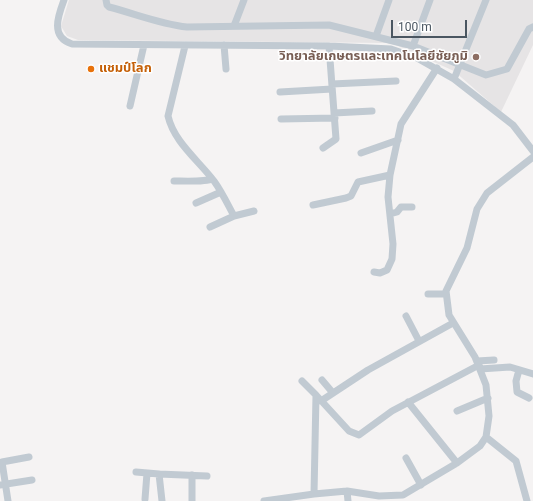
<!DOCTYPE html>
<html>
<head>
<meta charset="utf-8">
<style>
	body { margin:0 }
	#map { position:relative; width:533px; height:501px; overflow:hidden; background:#f5f3f3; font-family:Roboto,sans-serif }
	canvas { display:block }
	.scale { position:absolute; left:391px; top:20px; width:76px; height:18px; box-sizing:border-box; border:2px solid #4a5661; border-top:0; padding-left:5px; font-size:12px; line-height:14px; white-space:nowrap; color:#4a5661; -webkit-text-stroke:3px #fff; paint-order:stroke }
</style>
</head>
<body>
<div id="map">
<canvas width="533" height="501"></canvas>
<div class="scale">100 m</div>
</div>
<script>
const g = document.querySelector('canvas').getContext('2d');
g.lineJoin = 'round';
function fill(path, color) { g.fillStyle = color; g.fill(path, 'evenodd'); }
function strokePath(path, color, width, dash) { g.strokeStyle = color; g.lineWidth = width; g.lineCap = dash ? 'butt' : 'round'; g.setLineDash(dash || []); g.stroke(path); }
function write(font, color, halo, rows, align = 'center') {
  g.font = font + ' Roboto,"Noto Sans Thai",sans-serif'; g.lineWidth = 3; g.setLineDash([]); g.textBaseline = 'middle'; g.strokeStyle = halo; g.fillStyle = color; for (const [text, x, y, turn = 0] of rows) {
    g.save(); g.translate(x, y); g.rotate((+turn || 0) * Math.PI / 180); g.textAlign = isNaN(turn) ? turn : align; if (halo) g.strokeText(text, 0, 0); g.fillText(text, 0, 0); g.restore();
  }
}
fill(new Path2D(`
	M69 0H533V45L501 112 454 71 396 45 387 43 78 40 67 36 61 26Z`), '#e6e4e5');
strokePath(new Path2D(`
	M64 0C58 16 50 37 72 44L329 46 391 49 417 58 454 79 513 125 533 151
	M106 0 107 5 109 7C136 14 160 24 187 27L329 25 413 46 486 75 507 69 529 29 533 27
	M234 26 244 0
	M376 36 389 0
	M224 45 226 69
	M185 46 168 116C174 142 198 160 214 181 222 192 228 205 234 216
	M413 46 430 0
	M454 79 486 0
	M332 84 396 81
	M280 92 332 89
	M130 106 144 45
	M334 113 372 111
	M281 119 335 118
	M323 148 336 139 329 46
	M361 153 398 140
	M174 181C184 181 206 182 212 179
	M196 203 221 192
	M313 205 346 198 351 196 358 182 390 175
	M390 214 397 212 401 207H412
	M210 227 234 216 254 211
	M374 272 380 273 387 270 392 259 393 244 388 197 390 175 401 124 437 68
	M428 294H446
	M406 316 419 341
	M477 361 494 360
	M480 369 510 367 533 374
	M519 370 516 381 517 392 529 398
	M322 380 333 393
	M302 381 316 395 314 494
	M316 395 349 431 359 435 392 411 479 365
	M321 401 368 370 453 323
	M408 402 457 463
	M457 411 488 398
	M486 437 516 461 527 501
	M406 458 421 485
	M136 472 159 474
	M0 485 32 480
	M347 491 348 501
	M145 499 147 473
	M8 501 2 462 29 457
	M162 501 159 474 207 476
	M192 501V475
	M264 501 314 494 347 491 379 496 403 495 457 463 480 446 486 437 489 416 486 385 475 357 449 315 446 291 467 248 477 209 487 193 533 157`), '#c1cad2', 7);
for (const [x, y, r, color] of [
	[476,57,4,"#8d6e63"],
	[91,69,4,"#e8710a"]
]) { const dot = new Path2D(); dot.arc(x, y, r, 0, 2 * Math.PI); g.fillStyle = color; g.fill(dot); strokePath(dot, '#fff', 1.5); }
write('bold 13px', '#785e54', '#fff', [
	["วิทยาลัยเกษตรและเทคโนโลยีชัยภูมิ",468,57]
], 'right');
write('bold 13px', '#c56008', '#fff', [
	["แชมป์โลก",99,69]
], 'left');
</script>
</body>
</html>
